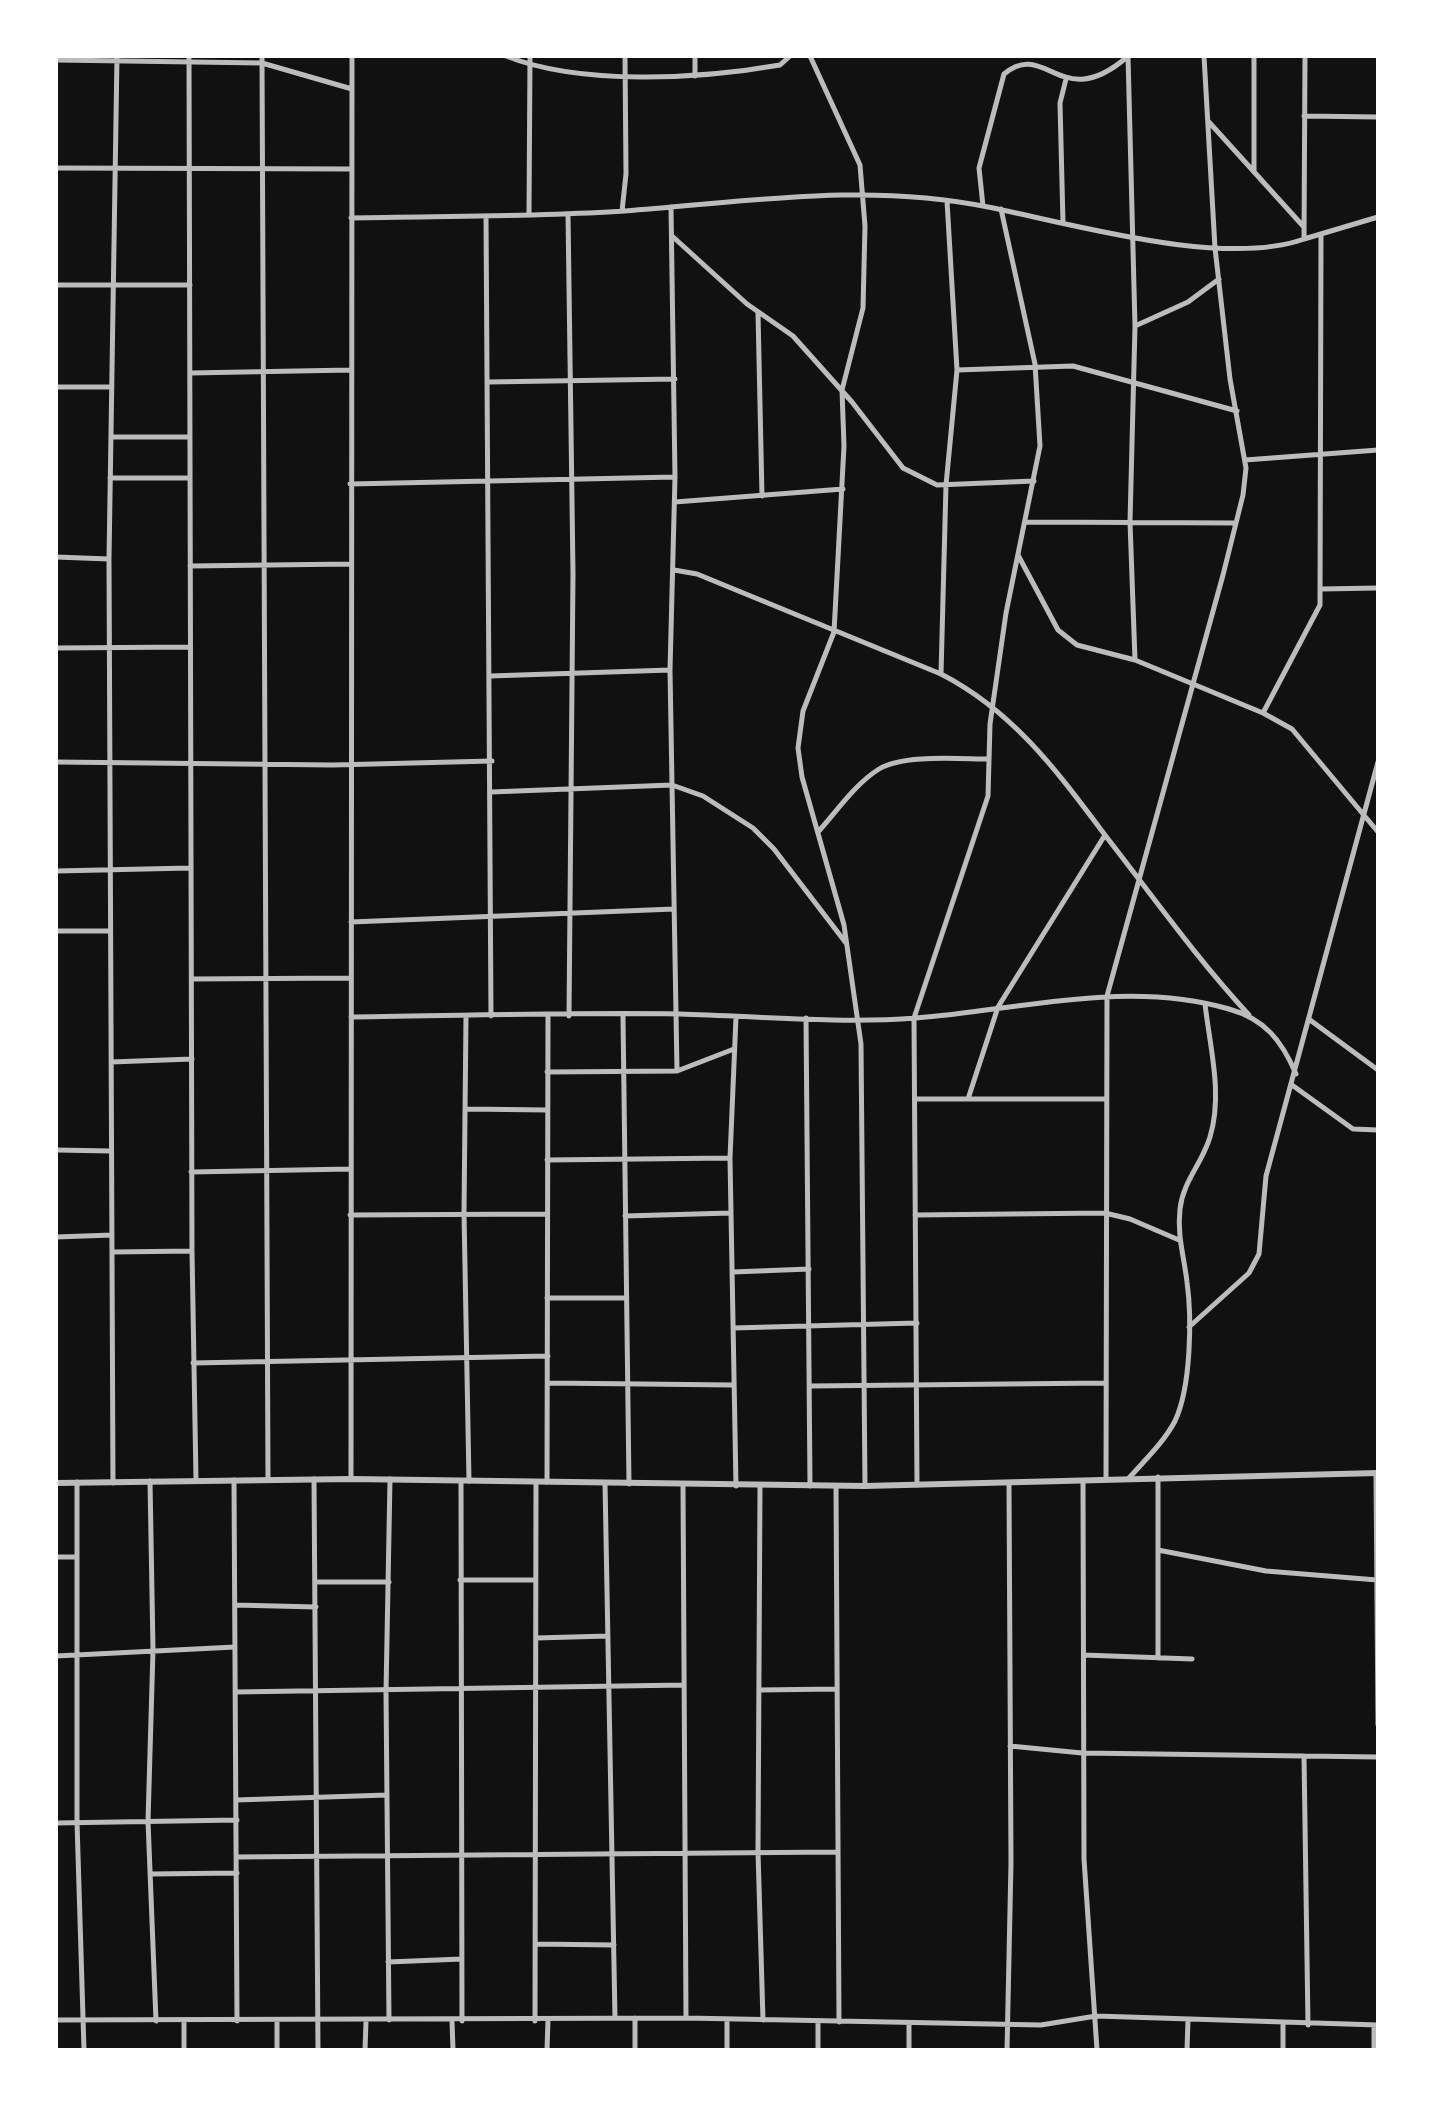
<!DOCTYPE html>
<style>
body{margin:0}
#map{position:relative;width:1434px;height:2106px;overflow:hidden;background:#111;font-family:"Open Sans",sans-serif}
canvas{display:block}
.frame{position:absolute;inset:0;border:58px solid #fff;pointer-events:none}
</style>
<div id="map">
<canvas width="1434" height="2106"></canvas>
<div class="frame"></div>
</div>
<script>
const g = document.querySelector('canvas').getContext('2d');
g.lineJoin = 'round';
function stroke(path, color, width, dash) {
  g.strokeStyle = color;
  g.lineWidth = width;
  g.lineCap = dash ? 'butt' : 'round';
  g.setLineDash(dash || []);
  g.stroke(path);
}
const minor = new Path2D(`
 M189 56 192 1251 196 1480
 M262 56 268 1479
 M506 56C581 86 700 79 780 65L790 56
 M810 56 860 165 865 226 863 308 842 390 844 446 834 632 803 711 798 748 802 777 844 925 861 1044 865 1486
 M1128 56 1135 326 1130 522 1135 660
 M56 60 262 63 352 89
 M695 76V56
 M1304 116 1378 117
 M1208 121 1303 226
 M56 168 352 169
 M1254 172V56
 M983 206 979 168 1004 74C1046 39 1061 114 1127 57
 M671 207 675 477 670 670 677 1071
 M622 211 626 174 625 56
 M529 214 530 56
 M568 214 573 573 569 1016
 M486 216 491 1016
 M351 218C442 216 534 217 625 211 746 202 867 182 988 207 1073 224 1223 268 1304 239L1305 56
 M1063 223 1060 103 1066 79
 M672 236 747 304 793 336 852 402 903 468 937 485 1034 481
 M1304 239 1378 217
 M56 285H190
 M758 313 762 496
 M1135 326 1188 302 1219 279
 M957 370 1073 366 1237 411
 M190 373 351 370
 M488 382 675 379
 M56 387H111
 M111 437H190
 M1245 460 1378 450
 M110 478H190
 M350 484 675 477
 M675 502 843 489
 M1026 522 1236 523
 M1018 555 1058 630 1077 645 1135 660 1263 713 1292 729 1378 832
 M56 557 109 559
 M190 566 350 564
 M674 570 697 574 941 674C1015 712 1059 774 1108 839 1154 898 1198 960 1249 1015
 M1321 589 1378 588
 M56 648 189 647
 M941 674 946 485 957 370 947 201
 M490 676 670 670
 M1263 713 1320 605 1321 234
 M56 762 333 765 492 761
 M491 792 672 785 703 796 753 828 774 849 846 943
 M818 832C837 811 855 784 879 769 903 754 960 759 989 759
 M56 871 190 868
 M351 922 674 909
 M56 931H110
 M192 979 351 978
 M466 1016 464 1213 469 1481
 M623 1016 629 1484
 M351 1017C460 1016 570 1012 679 1014 757 1016 838 1024 916 1018 1020 1010 1126 979 1229 1009 1265 1019 1282 1041 1296 1074
 M736 1017 730 1158 736 1486
 M806 1018 810 1486
 M1310 1020 1378 1070
 M111 1062 192 1059
 M547 1072 677 1071 734 1049
 M1292 1085 1353 1129 1378 1130
 M915 1099H1105
 M968 1099 998 1007 1105 835
 M466 1109 547 1110
 M56 1150 111 1151
 M547 1160 730 1158
 M191 1172 350 1169
 M350 1215 547 1214
 M915 1215 1105 1213 1130 1219 1179 1240
 M625 1216 731 1213
 M56 1237 112 1235
 M113 1252 192 1251
 M733 1272 809 1269
 M547 1298H626
 M1189 1327 1249 1273 1259 1254 1266 1176 1378 762
 M733 1328 917 1323
 M193 1363 548 1356
 M548 1383 733 1385
 M810 1386 1105 1383
 M1376 1473 1378 1725
 M1129 1478C1145 1460 1164 1442 1175 1421 1191 1387 1192 1318 1187 1282 1184 1256 1177 1236 1180 1209 1183 1181 1202 1164 1210 1137 1223 1094 1210 1048 1205 1004
 M314 1479 318 2050
 M351 1479 352 56
 M1106 1479 1107 996 1223 575 1243 495 1246 468 1230 379 1215 248 1204 56
 M234 1480 237 2021
 M150 1481 153 1650 148 1821 156 2021
 M461 1481 462 2021
 M1083 1481 1084 1859 1097 2050
 M77 1482V1822L84 2050
 M547 1482 548 1016
 M113 1483 109 559 117 56
 M605 1483 615 2018
 M683 1485 686 2018
 M917 1485 914 1018 988 796 990 724 1006 613 1040 446 1035 364 1001 209
 M760 1486 758 1852 763 2020
 M836 1486 839 2022
 M1158 1550 1266 1571 1377 1580
 M56 1557H76
 M460 1580H535
 M316 1582H389
 M235 1605 316 1607
 M536 1638 608 1636
 M1084 1655 1192 1659
 M56 1656 235 1647
 M1158 1658V1477
 M759 1690 837 1689
 M235 1692 684 1685
 M1010 1746 1082 1753 1378 1757
 M1304 1756 1308 2025
 M236 1800 387 1795
 M56 1823 237 1820
 M237 1857 837 1852
 M150 1874 237 1873
 M535 1944 614 1945
 M388 1962 462 1959
 M727 2019V2050
 M56 2020 686 2018 1041 2025 1096 2016 1378 2025
 M389 2020 386 1692 390 1479
 M277 2021V2050
 M452 2021 453 2050
 M535 2021 536 1482
 M818 2022V2050
 M184 2050V2020
 M365 2050 366 2021
 M547 2050 548 2020
 M635 2050V2018
 M909 2050V2023
 M1007 2050 1011 1863 1009 1484
 M1187 2050 1188 2020
 M1283 2050V2023
 M1374 2050V2025`);
const tertiary = new Path2D(`
 M56 1483 351 1479 865 1486 1378 1473`);
stroke(minor, '#bcbcbc', 5);
stroke(tertiary, '#bcbcbc', 6);
</script>
